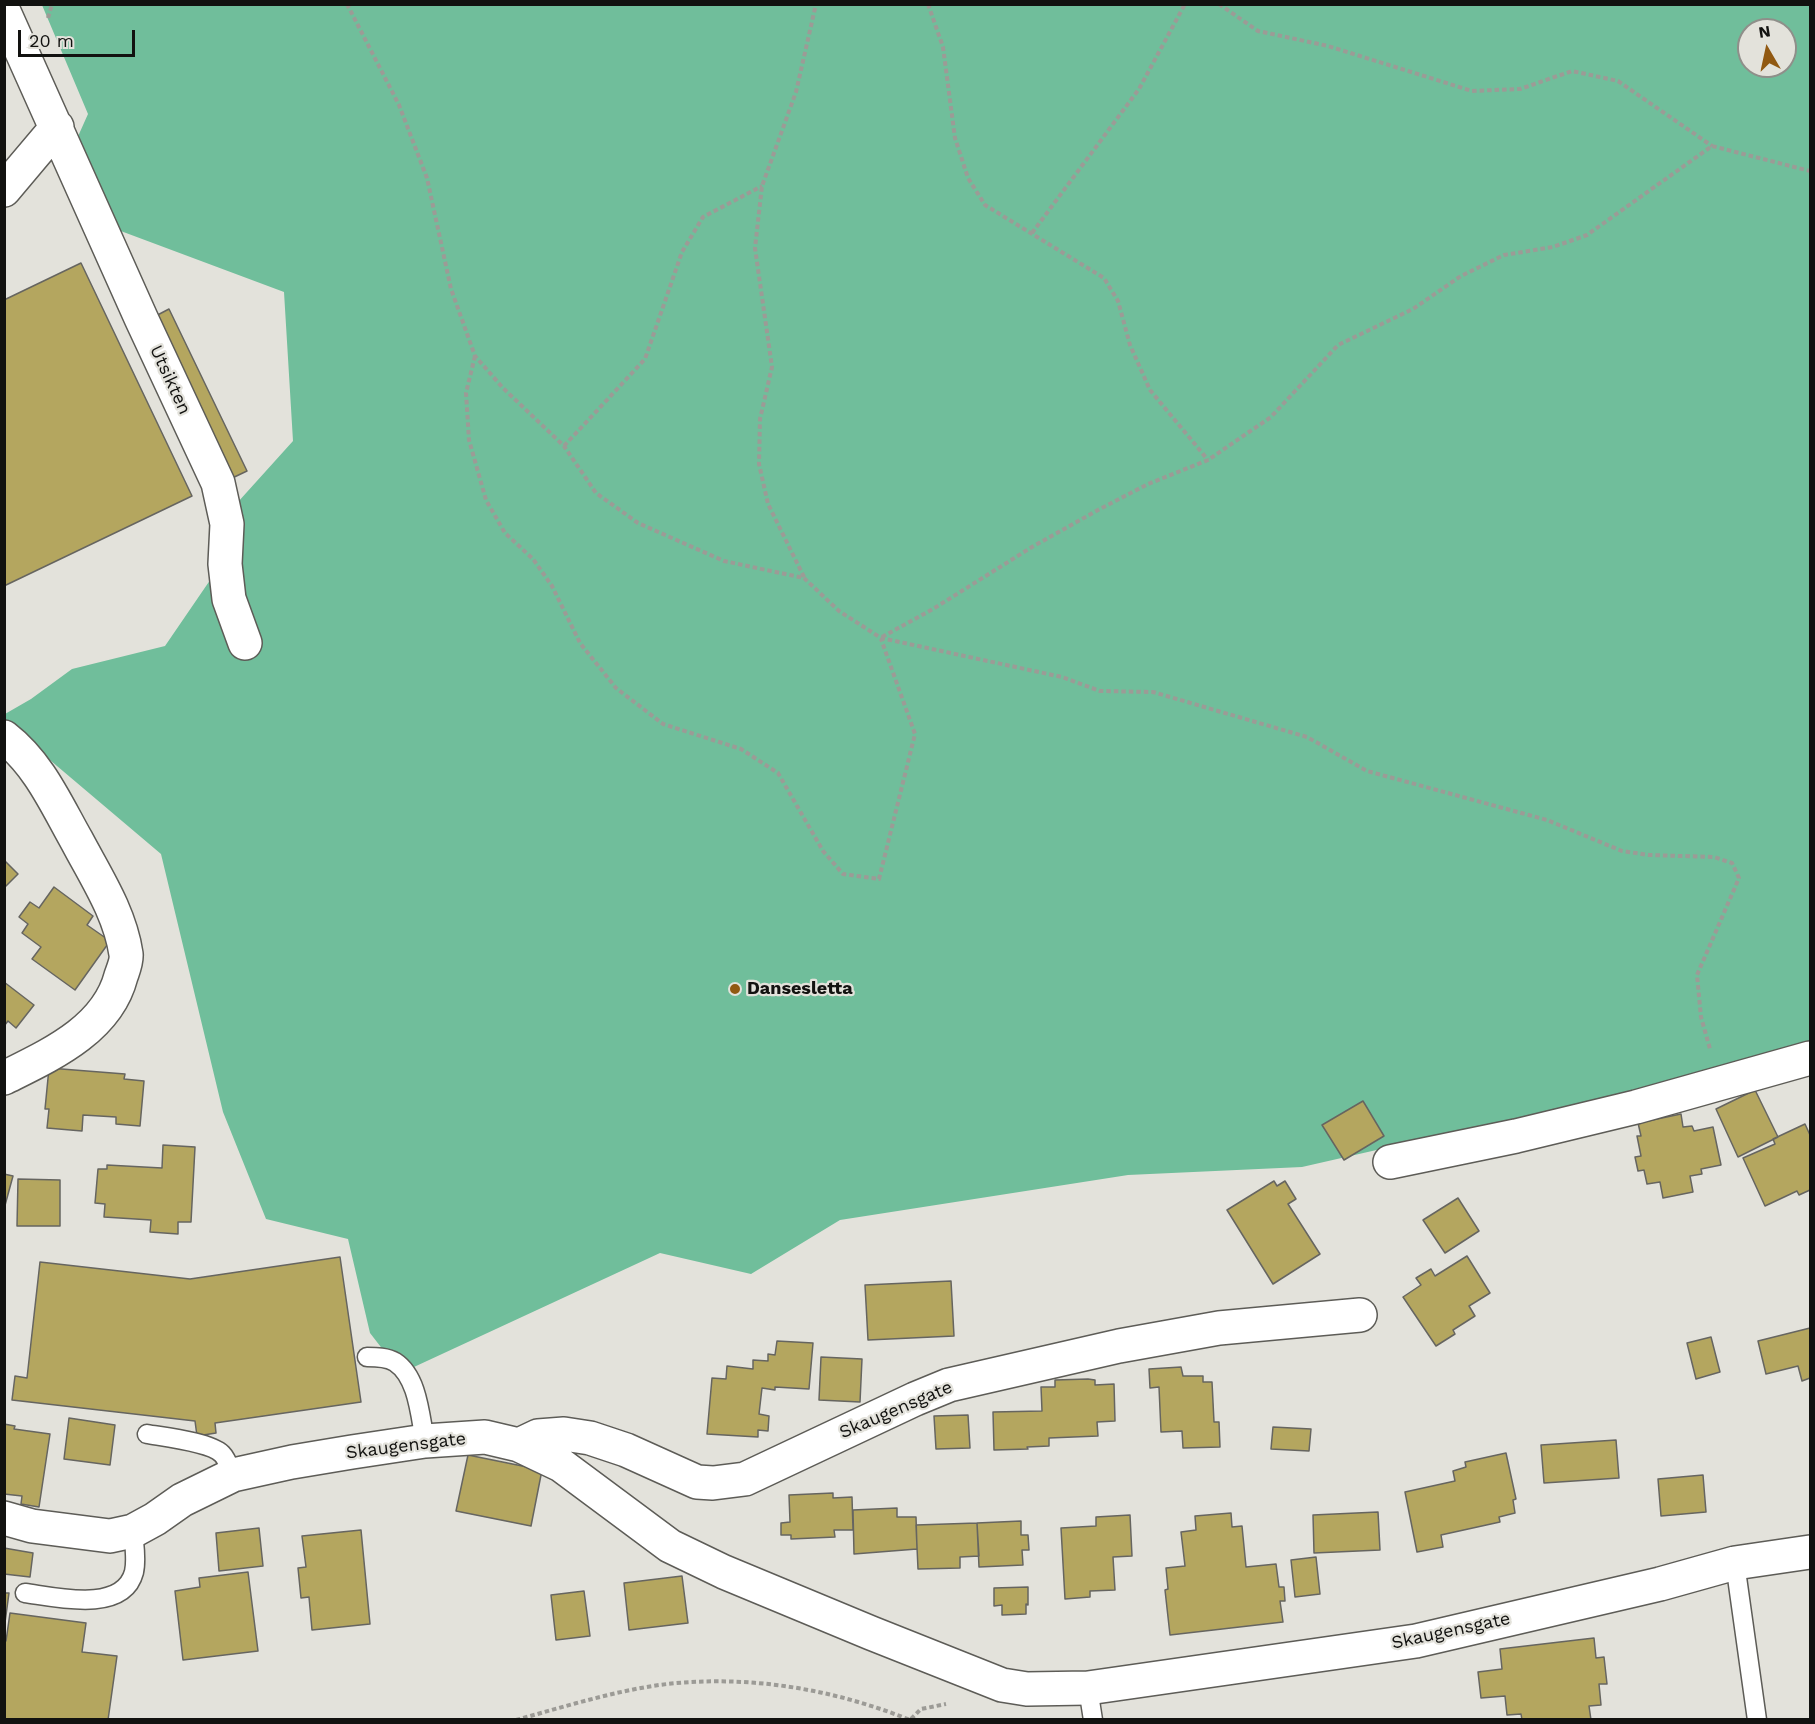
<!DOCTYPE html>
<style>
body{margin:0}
#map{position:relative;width:1815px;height:1724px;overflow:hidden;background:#e3e2db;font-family:"Work Sans",sans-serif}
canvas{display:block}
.frame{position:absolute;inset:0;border:6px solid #121210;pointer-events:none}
.north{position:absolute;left:1737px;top:18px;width:60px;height:60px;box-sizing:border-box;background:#e3e2db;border:2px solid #8f8f8a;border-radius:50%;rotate:351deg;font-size:16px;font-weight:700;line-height:24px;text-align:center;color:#121210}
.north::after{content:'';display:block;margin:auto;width:21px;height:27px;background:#915912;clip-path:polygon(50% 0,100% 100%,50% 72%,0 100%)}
.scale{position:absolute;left:18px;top:30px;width:117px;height:27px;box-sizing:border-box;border:3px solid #121210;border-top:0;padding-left:8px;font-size:18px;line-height:21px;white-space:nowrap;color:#121210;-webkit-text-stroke:4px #e3e2db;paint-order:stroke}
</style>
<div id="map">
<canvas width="1815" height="1724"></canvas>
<div class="frame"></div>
<div class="north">N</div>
<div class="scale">20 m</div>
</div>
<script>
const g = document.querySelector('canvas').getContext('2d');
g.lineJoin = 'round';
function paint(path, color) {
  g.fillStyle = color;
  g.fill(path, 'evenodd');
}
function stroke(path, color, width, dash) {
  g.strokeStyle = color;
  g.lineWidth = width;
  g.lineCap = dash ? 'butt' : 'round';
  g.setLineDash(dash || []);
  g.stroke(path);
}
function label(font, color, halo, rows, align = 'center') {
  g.font = font + ' "Work Sans",sans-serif';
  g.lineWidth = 4.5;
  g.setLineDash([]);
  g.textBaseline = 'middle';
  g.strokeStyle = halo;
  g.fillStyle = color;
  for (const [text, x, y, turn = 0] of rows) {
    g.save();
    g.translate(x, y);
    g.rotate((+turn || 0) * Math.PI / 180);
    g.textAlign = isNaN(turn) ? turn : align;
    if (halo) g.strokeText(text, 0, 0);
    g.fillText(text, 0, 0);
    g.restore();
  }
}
const forest = new Path2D(`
 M42 5H1810V1044L1714 1073 1302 1167 1128 1175 840 1220 751 1274 660 1253 401 1373 370 1333 348 1239 266 1219 223 1112 161 854 5 722V714L31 699 72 669 165 646 217 570 210 533 293 441 284 292 102 224 67 161 88 114ZM1749 30H1785V66H1749Z`);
const building = new Path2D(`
 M81 263 192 496 4 586V300Z
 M169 309 247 471 226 481 148 320Z
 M4 860 18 874 4 888Z
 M54 887 93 916 87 925 110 941 75 990 32 959 41 947 22 933 28 924 19 917 30 902 39 908Z
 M4 982 34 1005 16 1028 8 1021 4 1026Z
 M49 1068 125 1074 124 1079 144 1081 140 1126 116 1124V1117L83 1115 82 1131 47 1128 49 1109H45Z
 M1755 1090 1778 1137 1738 1157 1716 1109Z
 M1363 1101 1384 1136 1344 1160 1322 1125Z
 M1681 1114 1683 1127 1692 1126 1694 1131 1713 1127 1721 1165 1701 1169 1702 1174 1690 1176 1693 1192 1663 1198 1660 1182 1647 1184 1644 1170 1638 1171 1635 1157 1641 1156 1637 1136H1641L1638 1123Z
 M1805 1124 1810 1135V1190L1799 1195 1797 1191 1765 1206 1743 1158 1775 1144 1773 1139Z
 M163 1145 195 1147 191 1222H178V1234L150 1232 151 1220 104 1217 105 1204 95 1203 98 1169H107V1165L162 1168Z
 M4 1174 13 1176 4 1209Z
 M18 1179 60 1180V1226H17Z
 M1274 1181 1277 1186 1285 1181 1296 1199 1288 1204 1320 1254 1273 1284 1227 1210Z
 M1458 1198 1479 1231 1445 1253 1423 1220Z
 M1467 1256 1490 1293 1469 1306 1475 1316 1453 1330 1455 1334 1436 1346 1403 1297 1421 1285 1416 1278 1431 1269 1435 1276Z
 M340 1257 361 1402 215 1423 216 1433 197 1436 195 1421 12 1400 15 1376 27 1378 40 1262 190 1279Z
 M951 1281 954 1336 868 1340 865 1285Z
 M1810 1328V1378L1802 1381 1798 1366 1766 1374 1758 1341Z
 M1711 1337 1720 1372 1696 1379 1687 1343Z
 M777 1341 813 1343 809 1389 775 1387V1390L762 1388 759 1414 769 1416 768 1431 758 1430V1437L707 1434 712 1378 726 1379 727 1366 753 1369V1360L768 1361V1354L775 1355Z
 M821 1357 862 1359 860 1402 819 1400Z
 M1181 1367 1183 1376H1203V1382H1212L1214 1422H1219L1220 1447 1183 1448 1182 1431 1161 1432 1159 1387 1150 1388 1149 1369Z
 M1088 1379 1095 1380V1385L1114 1384 1115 1421 1097 1422 1098 1436 1049 1438V1446L1027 1447 1028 1449 994 1450 993 1412 1042 1411 1041 1387H1055V1380Z
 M968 1415 970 1448 936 1449 934 1416Z
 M69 1418 115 1425 110 1465 64 1459Z
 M4 1424 15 1426 14 1429 50 1434 39 1507 21 1504 22 1496 4 1494Z
 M1273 1427 1311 1429 1309 1451 1271 1449Z
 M1616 1440 1619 1478 1544 1483 1541 1445Z
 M1506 1453 1516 1499 1513 1500 1515 1513 1499 1517 1500 1522 1441 1535 1443 1547 1417 1552 1405 1492 1455 1481 1453 1471 1466 1467 1465 1462Z
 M468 1455 542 1470 531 1526 456 1511Z
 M1703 1475 1706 1512 1661 1516 1658 1479Z
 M833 1493V1498L852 1497 853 1530H834L835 1537 791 1539V1535H781V1523L790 1522 789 1495Z
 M897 1508V1517H916L917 1549 854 1554 853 1510Z
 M1378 1512 1380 1550 1314 1553 1313 1515Z
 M1231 1513 1232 1527 1242 1526 1246 1567 1276 1564 1279 1587H1284L1285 1601H1280L1283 1622 1170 1635 1165 1590 1168 1589 1166 1568 1185 1566 1181 1532 1196 1530 1195 1516Z
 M1130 1515 1132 1556 1113 1557 1115 1590 1090 1591V1597L1065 1599 1061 1528 1096 1526V1517Z
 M1021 1521V1535H1028L1029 1550H1022L1023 1565 979 1567 977 1523Z
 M977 1523 979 1556 960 1557V1568L918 1569 916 1525Z
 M259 1528 263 1566 219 1571 216 1533Z
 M361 1530 370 1624 312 1630 309 1597 301 1598 298 1568 306 1567 302 1536Z
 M4 1548 33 1553 30 1577 4 1574Z
 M1316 1557 1320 1594 1295 1597 1291 1560Z
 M248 1572 258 1651 183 1660 175 1591 200 1587 199 1578Z
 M682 1576 688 1623 629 1630 624 1583Z
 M1028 1587V1605L1026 1604V1614L1002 1615V1605L994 1606V1588Z
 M584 1591 590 1636 556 1640 551 1595Z
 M4 1593H9L4 1630Z
 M10 1613 86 1623 82 1652 117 1656 108 1720H4V1641H6Z
 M1594 1638 1596 1658 1604 1657 1607 1684H1599L1601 1705 1589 1706 1591 1720H1522L1521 1714 1507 1715 1505 1696 1481 1698 1478 1672 1502 1669 1500 1649Z`);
const path = new Path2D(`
 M347 4 399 105 427 178 451 289 475 356 503 388 564 446 596 493 638 523 724 561 804 578 839 611 881 638 1062 677 1100 691 1153 692 1307 737 1367 771 1547 820 1622 851 1649 855 1714 857 1732 863 1739 878 1697 975 1701 1017 1710 1049
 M928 4 943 47 955 138 968 178 985 205 1104 278 1118 301 1130 345 1150 390 1208 460
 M1219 4 1258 31 1328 46 1472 91 1520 89 1572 71 1618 81 1712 146
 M48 18 52 4
 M1032 233 1139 89 1185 4
 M475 356 466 393 469 440 486 500 505 533 533 559 552 586 580 643 616 688 663 724 741 749 778 773 823 851 843 874 879 879 915 734 881 639
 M564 446 645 359 682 252 703 217 762 186
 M804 577 768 504 759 464 760 419 772 367 755 248 762 186 796 92 816 4
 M882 637 933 609 1032 547 1098 510 1148 484 1208 460 1271 417 1338 345 1413 309 1461 276 1504 255 1553 247 1587 235 1712 146 1810 171
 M516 1720C563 1707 611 1692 659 1685 744 1674 831 1688 910 1720L921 1709 946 1704`);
const service = new Path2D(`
 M367 1357C376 1357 387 1357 395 1362 418 1377 420 1416 425 1441
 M147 1434C164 1437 210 1442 222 1454 227 1459 230 1469 233 1475
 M1735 1563 1757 1720
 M25 1593C55 1597 123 1614 134 1572 137 1559 134 1544 133 1531
 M1088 1688 1093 1720`);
const minor = new Path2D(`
 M4 12 141 318 218 483 227 524 225 564 229 599 245 643
 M4 190 57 127
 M4 737C39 764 56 804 77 841 96 877 120 913 126 954 127 961 123 970 121 976 107 1030 50 1055 4 1078
 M1390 1162 1516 1136 1636 1107 1810 1058
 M519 1445 538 1436 564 1434 590 1438 626 1450 697 1482 713 1483 745 1479 915 1399 949 1385 1119 1346 1219 1328 1360 1315
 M4 1518 32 1526 110 1536 133 1531 155 1519 182 1500 233 1475 292 1462 352 1452 425 1441 485 1437 519 1445 561 1465 670 1546 724 1572 871 1633 1002 1685 1027 1689 1088 1688 1416 1641 1660 1584 1735 1563 1810 1552`);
const markers = [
 [735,989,6,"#915912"]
];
const streetNames = [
 ["Utsikten",170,380,65],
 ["Skaugensgate",896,1410,-23],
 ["Skaugensgate",406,1446,-7],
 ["Skaugensgate",1451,1631,-12]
];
const poiNames = [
 ["Dansesletta",747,989]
];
paint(forest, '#70be9b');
paint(building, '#b4a65f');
stroke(building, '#666560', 1.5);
stroke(service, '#5d5c57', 21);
stroke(minor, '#5d5c57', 36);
stroke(path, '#9c9b96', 4, [4.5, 3]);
stroke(service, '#fff', 18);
stroke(minor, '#fff', 33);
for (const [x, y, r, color] of markers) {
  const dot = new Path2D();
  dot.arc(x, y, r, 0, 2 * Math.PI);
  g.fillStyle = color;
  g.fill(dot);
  stroke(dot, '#e3e2db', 2);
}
label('18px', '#121210', '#e3e2db', streetNames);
label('bold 18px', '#121210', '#e3e2db', poiNames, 'left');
</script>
